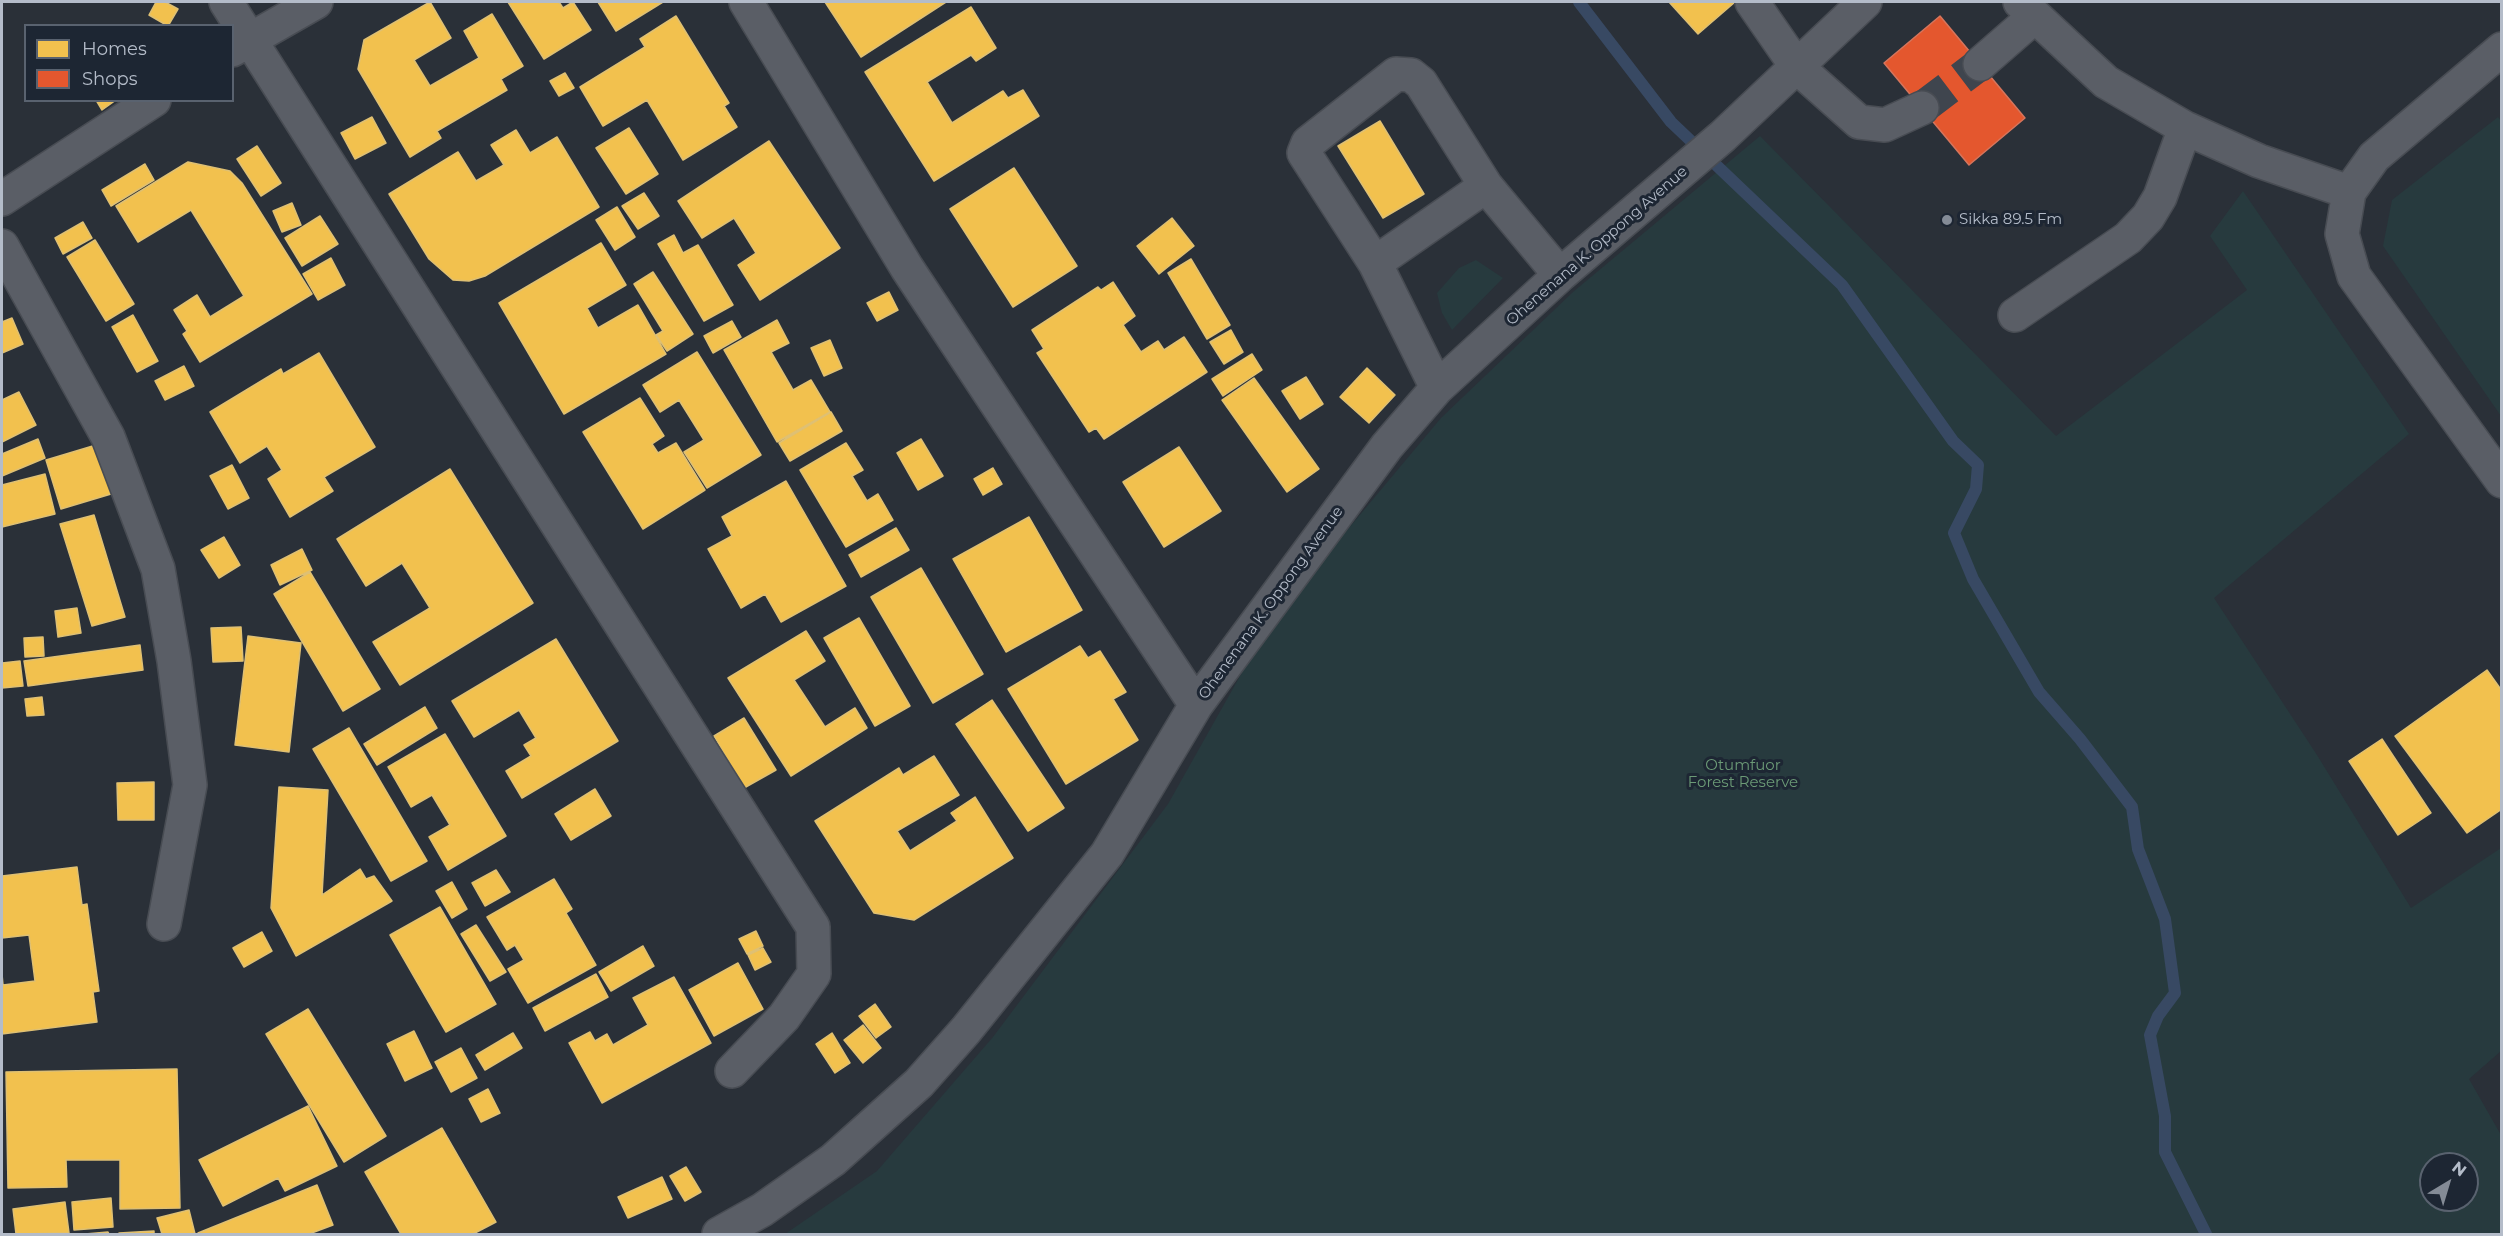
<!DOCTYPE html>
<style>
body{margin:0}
#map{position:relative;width:2503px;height:1236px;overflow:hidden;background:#2a3038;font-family:Montserrat,sans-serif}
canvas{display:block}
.frame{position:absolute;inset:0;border:3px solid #b4bcc9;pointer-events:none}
.legend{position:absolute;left:24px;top:24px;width:210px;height:78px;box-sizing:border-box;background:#1d2633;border:2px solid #59626f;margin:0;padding:8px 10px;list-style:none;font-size:18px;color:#b4bcc9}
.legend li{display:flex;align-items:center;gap:12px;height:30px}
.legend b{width:30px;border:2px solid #59626f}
.north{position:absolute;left:2419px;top:1152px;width:60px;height:60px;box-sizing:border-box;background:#1d2633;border:2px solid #59626f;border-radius:50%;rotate:38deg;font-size:16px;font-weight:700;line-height:24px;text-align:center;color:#b4bcc9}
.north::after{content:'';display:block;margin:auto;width:21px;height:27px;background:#848b96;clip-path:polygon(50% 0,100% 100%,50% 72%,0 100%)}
</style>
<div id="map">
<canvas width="2503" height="1236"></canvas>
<div class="frame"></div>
<ul class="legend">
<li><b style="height:16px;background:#f2c14e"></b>Homes</li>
<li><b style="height:16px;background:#e4572e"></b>Shops</li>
</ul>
<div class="north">N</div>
</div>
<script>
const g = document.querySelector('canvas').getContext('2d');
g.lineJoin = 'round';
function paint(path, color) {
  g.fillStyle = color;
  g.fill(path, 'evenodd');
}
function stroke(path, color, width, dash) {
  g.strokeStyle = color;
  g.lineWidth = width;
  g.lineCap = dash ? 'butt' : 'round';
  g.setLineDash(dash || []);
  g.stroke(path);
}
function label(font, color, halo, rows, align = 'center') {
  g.font = font + ' Montserrat,sans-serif';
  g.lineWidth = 6;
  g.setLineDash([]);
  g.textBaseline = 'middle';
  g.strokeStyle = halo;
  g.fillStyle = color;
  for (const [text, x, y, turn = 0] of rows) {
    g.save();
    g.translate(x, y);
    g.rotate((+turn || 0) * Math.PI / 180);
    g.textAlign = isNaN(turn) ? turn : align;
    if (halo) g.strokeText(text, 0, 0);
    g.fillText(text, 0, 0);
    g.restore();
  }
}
const green = new Path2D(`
 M2498 117 2502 122 2501 416 2383 246 2392 200Z
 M1760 136 2056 436 2247 290 2210 236 2243 191 2409 434 2214 598 2317 755 2411 908 2501 848V1051L2469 1079 2501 1135V1234H785L877 1171 993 1037 1168 804 1271 621 1441 418 1573 292ZM2431 1164H2467V1200H2431Z
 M1476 260 1503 278 1452 330 1442 313 1437 293 1459 268Z`);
const homes = new Path2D(`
 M156 2H165L178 9 168 26 149 15Z
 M430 2 451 38 414 60 430 86 479 58 464 31 492 14 523 66 501 79 507 90 437 131 441 138 410 157 358 69 364 40Z
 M508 2H559L563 8 573 2 591 30 544 59Z
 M598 2H663L616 31Z
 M825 2H946L861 57Z
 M1669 2H1735L1698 34Z
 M971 7 996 48 976 61 971 55 927 82 952 123 1003 91 1008 98 1023 90 1039 116 934 181 865 72Z
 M676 16 729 103 724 106 737 127 683 160 647 100 603 126 580 87 645 47 640 39Z
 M565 73 574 88 559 96 550 81Z
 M96 100H116L102 110Z
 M372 117 386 143 355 159 341 133Z
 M1380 121 1424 194 1383 218 1338 146Z
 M629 128 658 174 626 194 596 148Z
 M516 130 530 153 557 137 599 207 485 276 469 281 453 280 429 259 389 194 458 152 476 181 504 165 491 145Z
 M769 141 840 248 760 300 738 265 756 253 734 218 702 238 678 201Z
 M257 146 281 183 261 196 237 159Z
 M188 162 230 171 242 183 312 294 200 362 183 334 187 331 174 310 197 295 210 317 244 296 191 210 138 242 116 206Z
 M145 164 154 180 111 206 102 190Z
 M1014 168 1077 266 1013 307 950 209Z
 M644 193 659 216 638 229 622 206Z
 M292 203 301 225 282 232 273 211Z
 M617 207 635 237 615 250 596 220Z
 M320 216 338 244 302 266 285 238Z
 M1172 218 1194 246 1159 274 1137 246Z
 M83 222 92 238 63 254 55 238Z
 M674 235 683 253 698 245 733 305 704 321 658 244Z
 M95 240 134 304 106 321 67 257Z
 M601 243 626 285 587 308 598 328 638 305 666 354 564 414 499 303Z
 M331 258 345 285 318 300 303 274Z
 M1191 259 1230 325 1207 339 1168 273Z
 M653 272 693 334 667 351 656 335 663 331 634 284Z
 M1113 282 1135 316 1123 325 1141 352 1158 341 1164 350 1184 337 1207 372 1104 439 1096 428 1089 432 1037 353 1044 349 1032 330 1098 287 1101 290Z
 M889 292 898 310 877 321 867 303Z
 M133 315 158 361 137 372 112 327Z
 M12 318 23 344 2 353V322Z
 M777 320 789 343 771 352 793 390 811 380 830 412 777 442 724 350Z
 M732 321 741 337 713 353 704 336Z
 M1231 330 1243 352 1224 364 1210 342Z
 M830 340 842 368 824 376 811 348Z
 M697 352 761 455 707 488 684 452 704 440 679 400 660 412 643 385Z
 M319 353 375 447 324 477 333 491 290 517 268 479 282 470 267 446 240 463 210 412 281 369 283 374Z
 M1252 354 1262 370 1223 396 1212 379Z
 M184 366 194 386 165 400 155 381Z
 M1367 368 1395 395 1369 423 1340 397Z
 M1306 377 1323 404 1300 419 1282 391Z
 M1254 378 1319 469 1287 492 1222 400Z
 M19 392 36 425 2 442V400Z
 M640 398 664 436 652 444 658 453 676 443 705 490 643 529 583 432Z
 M831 412 842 431 790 461 779 443Z
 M38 439 45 458 2 476V454Z
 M921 439 943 476 918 490 897 453Z
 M846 443 863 470 852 476 867 501 878 494 893 520 846 547 800 470Z
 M96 445 111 494 61 509 46 460Z
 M1179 447 1221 511 1164 547 1123 482Z
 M232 465 249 498 228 509 210 476Z
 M993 468 1002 484 983 495 974 479Z
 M450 469 533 603 400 685 373 642 430 608 402 563 366 586 337 539Z
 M45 474 55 514 2 527V485Z
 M786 481 846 586 781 622 765 594 741 608 708 549 732 536 722 517Z
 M94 515 125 617 92 626 60 524Z
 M1029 517 1082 610 1006 652 953 559Z
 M896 528 909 550 861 577 849 555Z
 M224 537 240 565 219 578 201 550Z
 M302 549 312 570 280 585 271 565Z
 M921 568 983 674 933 703 871 597Z
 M310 572 380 689 343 711 274 594Z
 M77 608 81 633 58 637 55 611Z
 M859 618 910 706 875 726 824 638Z
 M241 627 243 661 213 662 211 628Z
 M806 631 825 661 794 680 825 727 855 708 867 728 791 776 728 678Z
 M248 636 301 643 289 752 235 745Z
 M43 637 44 656 25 657 24 638Z
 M556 639 618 741 522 798 506 771 531 756 524 745 536 738 519 710 474 737 452 701Z
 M140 645 143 670 28 686 24 661Z
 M1080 646 1088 658 1100 651 1126 692 1113 699 1138 740 1066 784 1008 689Z
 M20 661 23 686 2 688V663Z
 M2487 670 2502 691V809L2467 833 2395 736Z
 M42 697 44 715 27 716 25 699Z
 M992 700 1064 808 1028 831 956 724Z
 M425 707 437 728 377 765 364 744Z
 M744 718 776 770 744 788 714 736Z
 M349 728 427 861 391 881 313 749Z
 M445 734 506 836 448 870 429 837 450 825 432 795 411 807 388 767Z
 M2382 739 2431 813 2398 835 2349 761Z
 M934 756 959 795 897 831 910 851 957 821 951 813 975 797 1013 858 914 920 874 913 815 821 899 768 903 775Z
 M154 782V820H118L117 783Z
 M279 787 328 790 322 895 360 869 366 879 374 876 392 901 296 956 271 908Z
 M595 789 611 816 571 840 555 814Z
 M77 867 82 905 87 904 99 991 93 992 97 1022 2 1034V974L3 985 35 981 29 935 2 938V876Z
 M496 870 510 892 485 906 472 883Z
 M554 879 572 909 566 913 596 965 528 1003 508 969 524 960 515 945 507 950 487 917Z
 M452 882 467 909 452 918 436 891Z
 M440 907 496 1004 446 1032 390 935Z
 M476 925 506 972 490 981 461 934Z
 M756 931 763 946 747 954 739 939Z
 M262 932 272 951 244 967 233 948Z
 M643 946 654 966 611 991 599 972Z
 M763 948 771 962 755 970 748 955Z
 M738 963 763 1009 714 1036 689 990Z
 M596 974 608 997 545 1031 533 1008Z
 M674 977 711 1043 602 1103 569 1043 590 1032 595 1041 607 1034 613 1045 648 1025 633 998Z
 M875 1004 891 1027 876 1038 859 1016Z
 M308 1009 386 1136 344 1162 266 1034Z
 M863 1025 881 1048 863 1063 844 1040Z
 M414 1031 432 1068 405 1081 387 1044Z
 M513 1033 522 1048 485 1070 476 1055Z
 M832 1033 850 1063 835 1073 816 1044Z
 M461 1048 477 1078 451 1092 435 1062Z
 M177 1069 180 1208 120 1209V1160H66L67 1187 8 1188 6 1072Z
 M488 1089 500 1113 481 1122 469 1099Z
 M308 1106 337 1166 285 1191 278 1178 223 1206 199 1160Z
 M442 1128 496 1222 473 1234H401L365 1172Z
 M686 1167 701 1192 685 1201 670 1176Z
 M662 1177 672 1199 628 1218 618 1197Z
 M317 1185 333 1225 309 1234H199L198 1233Z
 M111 1198 113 1227 74 1230 72 1202Z
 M65 1202 69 1233 16 1234 13 1209Z
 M189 1210 195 1234H162L157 1218Z
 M154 1231V1234H119V1233Z
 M108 1232 109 1234H85Z`);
const shops = new Path2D(`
 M1940 16 2025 118 1969 165 1884 63Z`);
const stream = new Path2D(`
 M1579 2 1671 122 1842 285 1953 441 1978 465 1976 489 1954 533 1973 579 2039 692 2080 739 2132 807 2138 849 2165 919 2175 993 2158 1016 2150 1035 2165 1116V1152L2206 1234`);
const minorTunnel = new Path2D(`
 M1922 108 1980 64`);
const minor = new Path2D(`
 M226 2 813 927 814 974 784 1017 732 1071
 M746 2 907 268 1196 705
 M1752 2 1797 67 1859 122 1885 125 1922 108
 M2020 2 2106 82 2185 128 2259 161 2349 192
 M2502 49 2374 157 2349 192 2342 234 2354 276 2502 481
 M232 50 316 2
 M1980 64 2034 17
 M2 199 154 100
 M2 246 108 437 158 569 174 661 190 785 164 924
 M1375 263 1304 153 1308 143 1396 74 1411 75 1421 83 1486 186
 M2015 315 2128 238 2148 217 2160 197 2185 128
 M1437 388 1375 263 1486 186 1560 275
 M719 1234 762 1210 833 1160 919 1083 966 1030 1107 854 1196 705 1387 446 1437 388 1560 275 1723 136 1865 2`);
const markers = [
 [1947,220,6,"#848b96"]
];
const poiNames = [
 ["Sikka 89.5 Fm",1959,220]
];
const streetNames = [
 ["Ohenenana K. Oppong Avenue",1597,246,-41],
 ["Ohenenana K. Oppong Avenue",1271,603,-54]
];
const parkNames = [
 ["Otumfuor",1743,766],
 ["Forest Reserve",1743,783]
];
paint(green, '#273a3e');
paint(homes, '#f2c14e');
stroke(homes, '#dfc073', 1.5);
paint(shops, '#e4572e');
stroke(shops, '#d6755c', 1.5);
stroke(stream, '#384963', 12);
stroke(minorTunnel, '#3f454e', 33, [33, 16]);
stroke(minor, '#484c53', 36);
stroke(minor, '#5a5e66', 33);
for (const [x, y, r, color] of markers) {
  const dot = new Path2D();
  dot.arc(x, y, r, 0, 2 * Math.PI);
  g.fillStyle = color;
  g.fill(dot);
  stroke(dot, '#1d2633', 2);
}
label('15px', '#b4bcc9', '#1d2633', poiNames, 'left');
label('15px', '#b4bcc9', '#1d2633', streetNames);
label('15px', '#6b9a76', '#1d2633', parkNames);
</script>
